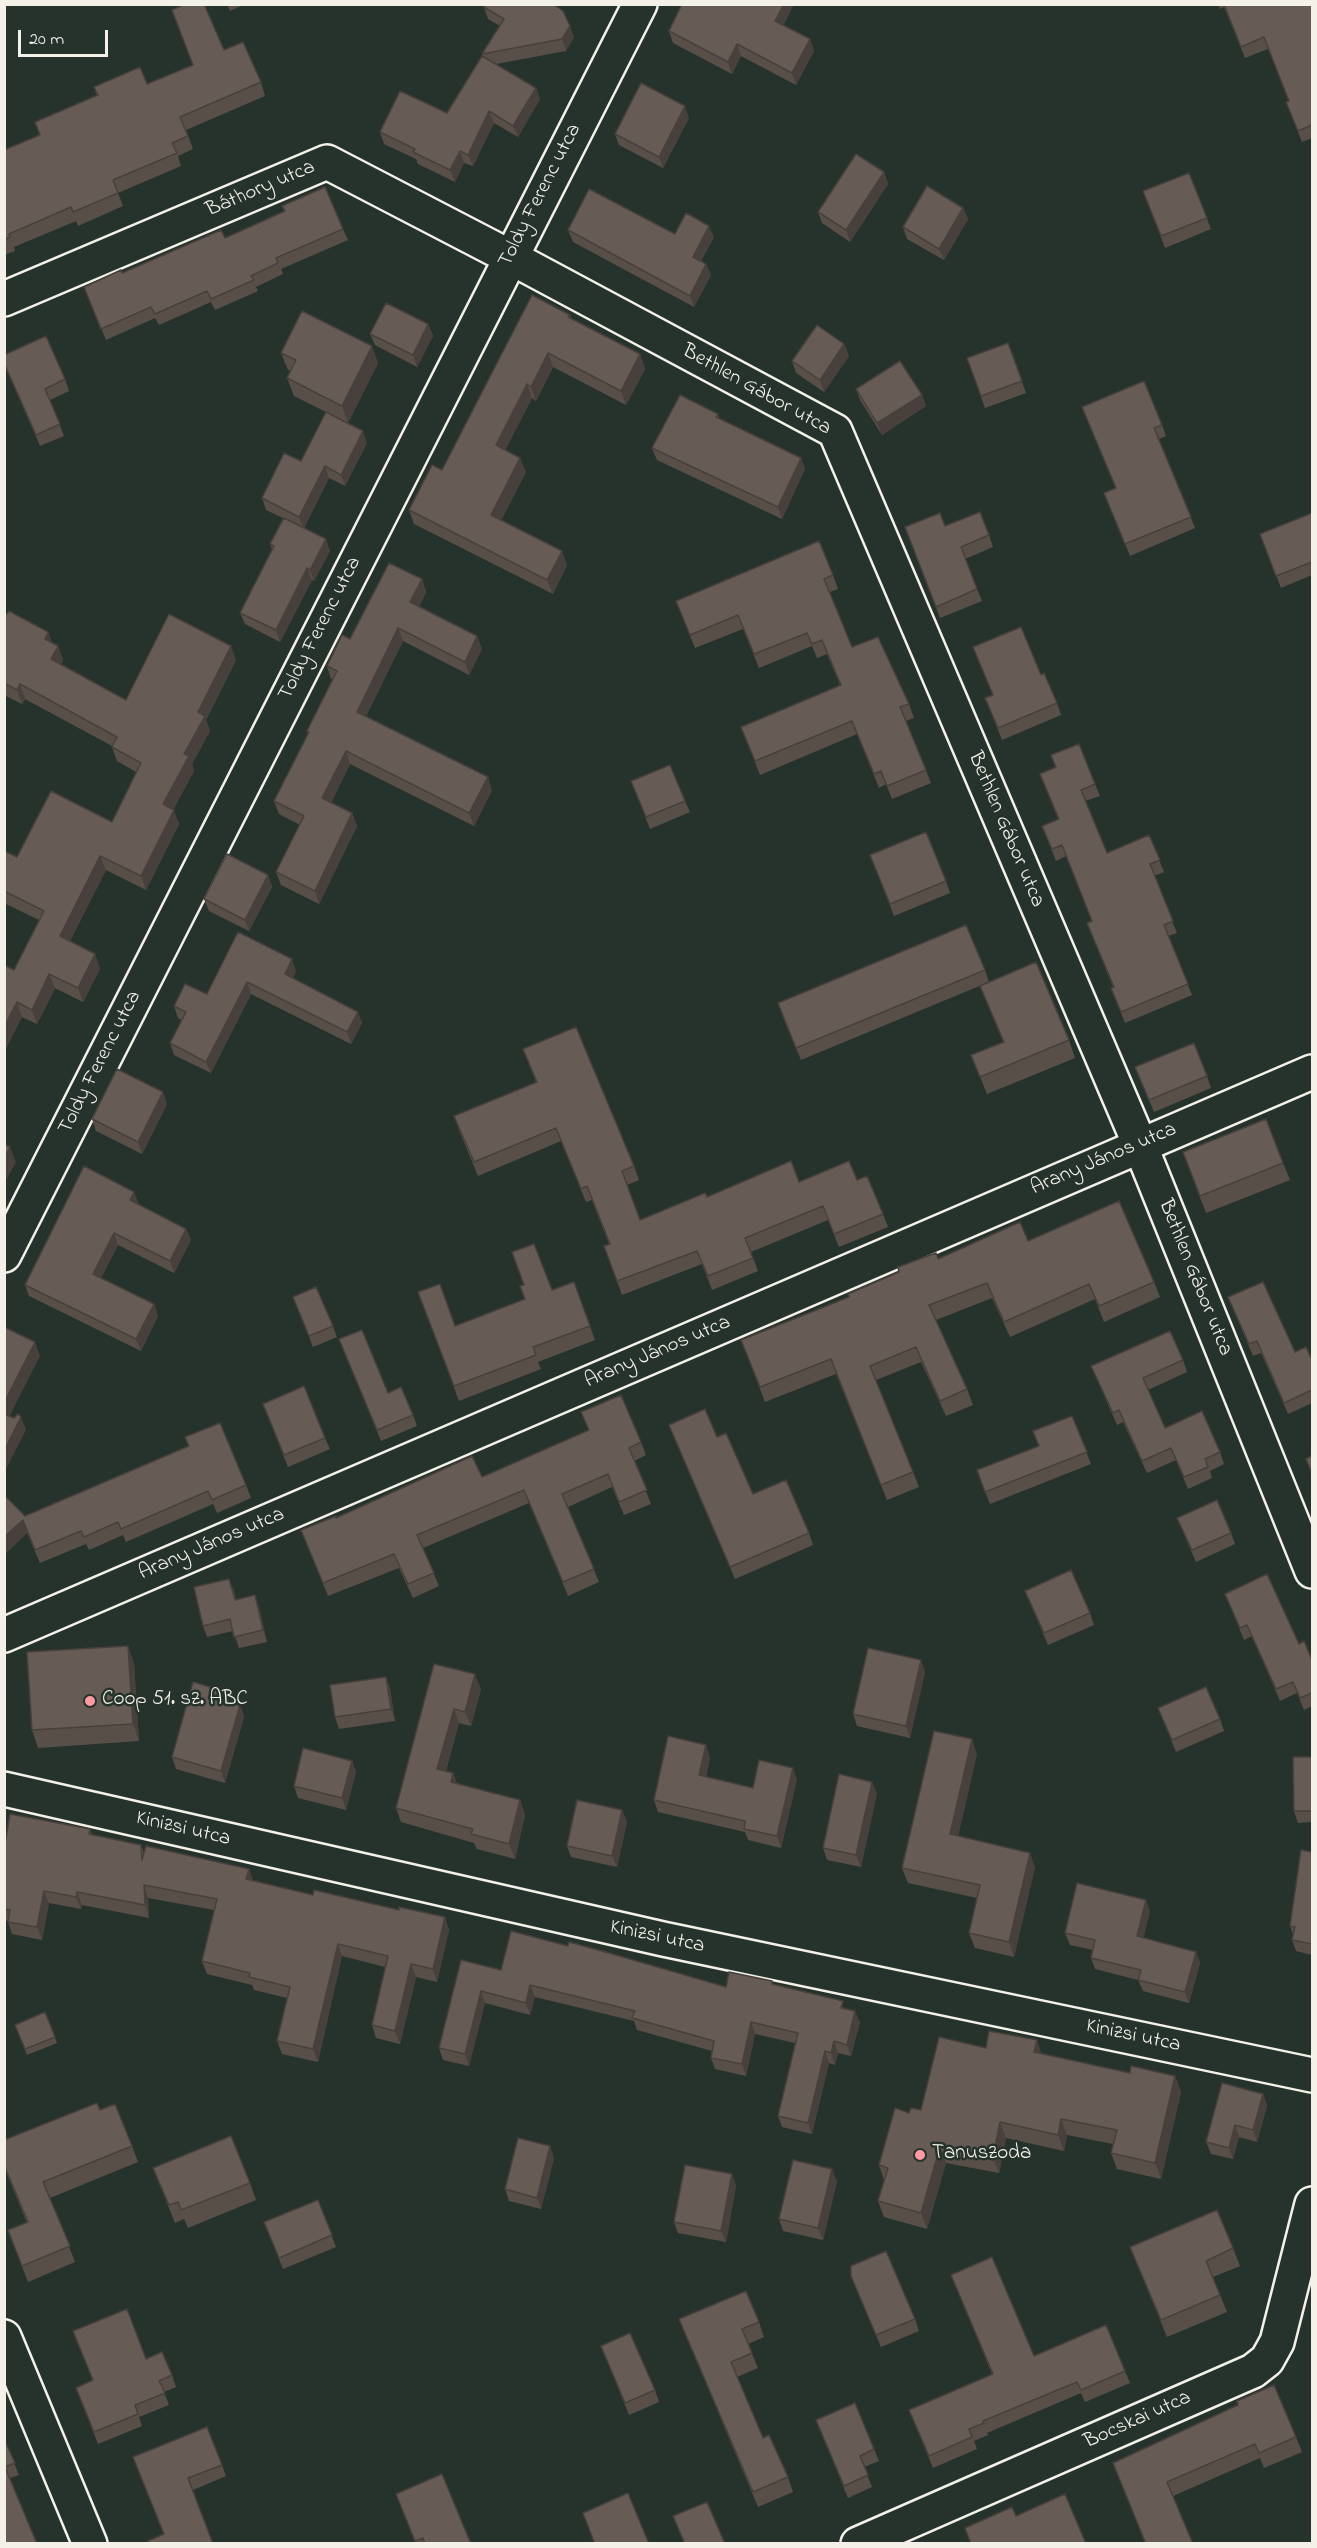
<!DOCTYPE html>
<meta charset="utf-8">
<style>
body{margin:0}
#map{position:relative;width:1317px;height:2548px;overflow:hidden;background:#26332d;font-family:"Indie Flower",sans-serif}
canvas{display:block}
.frame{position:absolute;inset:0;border:6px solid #f4f1e8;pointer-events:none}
.scale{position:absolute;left:18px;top:30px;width:90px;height:27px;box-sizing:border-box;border:3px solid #f4f1e8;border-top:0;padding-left:8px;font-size:18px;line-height:21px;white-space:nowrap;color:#f4f1e8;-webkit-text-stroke:4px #26332d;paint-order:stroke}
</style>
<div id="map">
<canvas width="1317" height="2548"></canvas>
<div class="frame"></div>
<div class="scale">20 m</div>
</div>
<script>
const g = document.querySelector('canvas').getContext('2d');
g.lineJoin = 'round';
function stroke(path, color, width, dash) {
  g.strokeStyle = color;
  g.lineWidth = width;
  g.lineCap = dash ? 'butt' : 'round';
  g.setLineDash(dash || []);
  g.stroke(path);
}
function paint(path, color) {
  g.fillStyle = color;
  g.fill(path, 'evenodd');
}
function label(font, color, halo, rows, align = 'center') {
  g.font = font + ' "Indie Flower",sans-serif';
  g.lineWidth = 5;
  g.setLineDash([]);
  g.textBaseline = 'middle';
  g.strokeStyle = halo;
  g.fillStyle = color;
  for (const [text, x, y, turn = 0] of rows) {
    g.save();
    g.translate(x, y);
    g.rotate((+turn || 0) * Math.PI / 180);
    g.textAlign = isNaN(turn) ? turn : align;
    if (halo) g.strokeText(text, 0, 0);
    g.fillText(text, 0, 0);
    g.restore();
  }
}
const minor = new Path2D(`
 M4 299 327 162 510 257 835 431 1140 1145 1312 1571
 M4 1255 640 4
 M4 1635 1312 1072
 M4 1789 663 1939 1312 2075
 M4 2337 90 2544
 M858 2544 1253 2371 1267 2360 1277 2342 1312 2204`);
const wall = new Path2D(`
 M227 4H245L230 11Z
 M1218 4H1312V138L1302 142 1286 102 1289 101 1268 49 1245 58 1224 7 1220 9Z
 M484 7 574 37 566 51 496 64 536 88 540 99 518 137 494 123 473 166 464 163 455 182 418 164 416 159 384 144 380 132 447 113 483 57 482 54 500 26 488 19Z
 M784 25 810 39 814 51 796 85 741 56 732 74 673 43 669 31Z
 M224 50 261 82 265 96 186 130 193 149 178 156 181 166 118 193 123 206 78 226 76 221 14 247 15 251 4 255V150L40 136 35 122 97 96 94 87 147 84 193 65Z
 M689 118 663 168 619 145 615 134Z
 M884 172 888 184 850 242 822 223 818 212Z
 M1189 173 1211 229 1165 248 1143 191Z
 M963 208 968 219 944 260 907 239 903 227Z
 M343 229 348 240 281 269 283 274 256 287 258 291 215 310 211 302 159 325 155 318 106 340 84 287 225 238Z
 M568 230 675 234 714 237 701 261 706 264 711 275 694 307 573 242Z
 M570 315 571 319 640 354 645 369 626 405 553 367 536 401 532 398 505 450 526 472 501 520 567 565 553 594 414 524 409 510Z
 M428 324 433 336 417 367 375 345 370 334Z
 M1008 343 1026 393 985 408 967 358Z
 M844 344 849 356 824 392 796 373 792 361Z
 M281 353 378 363 348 423 294 396 287 378 291 371 288 370Z
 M4 355 65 379 69 391 50 400 64 436 40 446 6 368 4 364Z
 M856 389 922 395 926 406 882 435 860 400Z
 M1082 407 1162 425 1166 436 1159 439 1195 528 1130 556 1104 493 1116 489Z
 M718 414 719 418 801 458 805 469 782 519 657 460 652 448Z
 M367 443 345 486 329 478 304 528 330 551 314 581 312 580 280 642 245 624 240 613 272 549 270 544 283 518 266 510 262 498 301 461Z
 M1312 513V575L1281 588 1260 534Z
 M945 526 989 535 993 547 965 559 982 601 940 618 905 527Z
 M833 575 838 589 830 592 852 647 909 704 914 718 906 721 931 783 892 799 886 784 879 788 857 734 760 775 741 727 840 685 827 654 817 658 812 646 759 668 743 629 695 648 676 601Z
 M422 579 426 592 419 607 477 636 482 649 469 675 403 641 366 716 492 790 474 826 350 764 331 803 352 813 357 826 319 904 281 885 276 872 300 825 279 814 274 801 308 735 307 731 333 679H331L327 666 350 639Z
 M4 613 48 632 52 643 58 646 63 660 61 664 126 700 236 660 206 720 210 731 192 764 194 771 173 810 179 824 146 890 106 870 70 941 95 954 100 969 83 1002 55 988 37 1024 22 1017 4 1052V965L14 970 39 920 4 903V851L17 857 112 822 136 772 117 761 112 747V746L25 699 22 704 4 695Z
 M985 698 1057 703 1061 715 1002 740Z
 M1051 755 1095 784 1100 796 1085 801 1107 853 1149 835 1164 872 1154 876 1177 933 1168 936 1192 995 1125 1023 1111 988 1113 987 1087 923 1092 921 1066 856 1056 861 1042 826 1058 819 1040 774 1055 767Z
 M631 781 685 801 690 812 650 829Z
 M870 855 946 881 950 893 894 916Z
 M268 875 272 887 249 931 209 911 204 899Z
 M238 932 296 971 293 978 358 1012 362 1023 351 1044 251 994 211 1073 174 1055 170 1043 182 1020 178 1018 174 1006 207 994Z
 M985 970 989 982 801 1060 782 1015Z
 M980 986 1069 1040 1075 1058 987 1094 971 1055 1003 1042Z
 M523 1049 634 1166 639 1180 627 1185 640 1220 707 1197 799 1182 857 1180 883 1214 888 1227 839 1247 828 1220 751 1252 758 1271 712 1290 702 1264 622 1295 604 1246 609 1244 592 1200 586 1202 561 1141 478 1176 459 1130 454 1116 536 1082Z
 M1135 1067 1207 1076 1211 1088 1154 1112Z
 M167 1104 142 1154 96 1131 92 1119Z
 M1283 1163 1290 1180 1206 1213 1189 1169Z
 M138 1204 186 1229 191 1240 174 1273 118 1245 101 1278 154 1304 158 1316 141 1351 29 1296 25 1285Z
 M1028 1241 1154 1282 1160 1297 1104 1322 1095 1299 1010 1337 992 1298 936 1320 967 1389 973 1405 946 1416 921 1362 876 1380 919 1487 887 1500 836 1374 765 1402 747 1355 849 1297 938 1259Z
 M574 1282 595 1340 538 1362 541 1369 459 1401 418 1292 455 1326Z
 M293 1297 333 1326 337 1337 313 1347Z
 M1228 1297 1295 1352 1312 1358V1403L1288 1414 1261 1353 1253 1356Z
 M339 1339 388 1393 413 1415 417 1426 381 1441Z
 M1183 1360 1187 1372 1148 1390 1165 1428 1220 1452 1224 1464 1210 1471 1212 1478 1188 1489 1176 1460 1147 1473 1123 1422 1117 1425 1091 1366Z
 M263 1404 325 1438 330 1449 288 1467Z
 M581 1412 641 1442 646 1455 634 1461 651 1504 624 1515 612 1487 568 1507 599 1582 568 1596 529 1503 423 1548 439 1586 413 1598 399 1568 328 1596 301 1530 336 1518 482 1477 589 1431Z
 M1072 1416 1091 1464 990 1504 977 1470 1039 1446Z
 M669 1425 717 1437 753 1494 809 1533 813 1545 735 1579Z
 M185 1437 246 1485 251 1498 217 1513 213 1504 126 1542 123 1535 89 1550 86 1544 40 1563 27 1533 4 1555V1495L25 1516 188 1446Z
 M1177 1518 1231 1533 1235 1544 1196 1562Z
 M229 1579 236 1600 259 1607 267 1642 239 1648 233 1631 207 1637 203 1626Z
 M1025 1591 1090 1613 1094 1625 1048 1645Z
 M1225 1594 1299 1644 1312 1660V1706L1304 1710 1297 1693 1280 1701 1252 1636 1244 1640Z
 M134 1663 139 1741 38 1748 32 1730Z
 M434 1664 481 1689 471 1726 459 1723 446 1771 453 1773 457 1784 520 1800 525 1815 515 1859 477 1849 474 1843 401 1822 396 1808Z
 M925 1672 910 1738 857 1726 853 1714Z
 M386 1677 390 1689 395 1721 339 1729 335 1717Z
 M223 1700 240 1705 244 1717 225 1783 176 1769 172 1757Z
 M1158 1708 1220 1719 1224 1731 1176 1752Z
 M977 1754 958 1836 1035 1867 1014 1957 975 1948 969 1933 977 1898 908 1883 902 1868Z
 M710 1757 706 1777 753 1788 797 1779 781 1848 748 1840 745 1832 658 1812 654 1800Z
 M1312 1757V1822L1298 1823 1294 1811Z
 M352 1761 356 1772 346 1810 298 1798 294 1786Z
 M877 1793 861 1867 827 1860 823 1848Z
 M622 1810 627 1822 617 1867 571 1857 567 1846Z
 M90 1829 92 1835 141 1845 144 1853 249 1869 253 1881 313 1895 445 1917 449 1930 437 1982 416 1977 400 2044 376 2038 372 2025 385 1967 342 1956 318 2062 282 2054 277 2041 287 1998 254 1990 252 1985 207 1974 202 1961 214 1910 148 1898 149 1918 82 1905 81 1909 49 1903 42 1940 12 1934 8 1921 4 1920V1839Z
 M1312 1852V1955L1296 1951 1292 1940 1293 1934 1290 1926Z
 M1150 1911 1143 1938 1196 1952 1200 1963 1189 2003 1143 1991 1138 1980 1095 1969 1091 1958 1093 1950 1070 1945 1065 1933Z
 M461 1960 501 1970 726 1987 773 1985 845 2008 860 2022 851 2056 838 2053 835 2065 829 2063 812 2134 782 2127 778 2116 795 2043 755 2034 746 2076 715 2069 711 2058 712 2051 637 2030 634 2021 535 1997 530 2015 485 2003 469 2066 443 2060 439 2048Z
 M45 2012 57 2043 27 2055 15 2025Z
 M1037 2040 1041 2054 1130 2073 1175 2076 1181 2092 1161 2179 1117 2169 1111 2153 1113 2144 1067 2135 1064 2151 1006 2138 999 2173 946 2163 927 2229 884 2217 878 2201 884 2180 879 2165 909 2113 921 2110 986 2048Z
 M1263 2094 1267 2106 1257 2142 1239 2137 1233 2159 1211 2154 1206 2142Z
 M100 2110 132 2146 138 2162 50 2198 75 2262 28 2282 8 2230 27 2223 4 2167V2140Z
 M554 2158 541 2209 509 2201 505 2189Z
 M153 2168 250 2183 256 2200 188 2228 184 2219 175 2223Z
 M732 2174 736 2186 726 2242 678 2233 674 2222Z
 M837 2181 823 2240 783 2231 779 2219Z
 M318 2200 336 2247 283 2269 264 2222Z
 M1130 2247 1233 2248 1240 2266 1213 2277 1227 2312 1167 2337Z
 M951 2275 1034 2356 1125 2371 1130 2383 1085 2402 1081 2393 987 2433 988 2435 974 2441 977 2449 933 2468 909 2410 992 2374Z
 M851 2276 915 2319 919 2331 881 2347Z
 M679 2319 759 2322 764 2337 748 2344 758 2368 737 2377 763 2438 788 2477 793 2492 758 2507 685 2334Z
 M73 2331 146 2359 172 2375 176 2387 164 2392 169 2405 139 2417 142 2426 98 2444 80 2399 93 2380Z
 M601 2346 655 2390 659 2402 629 2415Z
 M816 2420 874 2449 879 2461 864 2467 872 2487 848 2498Z
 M1296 2437 1302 2452 1264 2468 1260 2458 1173 2496 1193 2544H1146L1113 2463Z
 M4 2439 19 2475 10 2478 4 2544Z
 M133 2457 222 2465 226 2476 193 2490 164 2535Z
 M396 2494 471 2544H416Z`);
const shadedWall = new Path2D(`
 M784 4H794L780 33 775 21Z
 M570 26 574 37 566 51 562 39Z
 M810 39 814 51 796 85 792 73Z
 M737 44 741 56 732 74 728 62Z
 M536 88 540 99 518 137 513 126Z
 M685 106 689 118 663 168 659 157Z
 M489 111 494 123 473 166 468 155Z
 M460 151 464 163 455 182 450 170Z
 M884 172 888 184 850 242 846 230Z
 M963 208 968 219 944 260 939 249Z
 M709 226 714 237 697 268 693 257Z
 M706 264 711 275 694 307 690 296Z
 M428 324 433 336 417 367 413 355Z
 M844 344 849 356 824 392 820 380Z
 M372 346 378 363 348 423 342 406Z
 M548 353 553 367 536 401 531 387Z
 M640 354 645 369 626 405 621 391Z
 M527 384 532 398 501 459 496 445Z
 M922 395 926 406 882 435 877 423Z
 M363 431 367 443 345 486 341 475Z
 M520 458 526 472 497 529 491 515Z
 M801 458 805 469 782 519 778 507Z
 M325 466 329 478 304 529 299 517Z
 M326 539 330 551 314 581 310 570Z
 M562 551 567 565 553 594 547 580Z
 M307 568 312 580 280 642 276 630Z
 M422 579 426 592 415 615 410 602Z
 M398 628 403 641 362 725 357 712Z
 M48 632 53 647 45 639Z
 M477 636 482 649 469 675 465 662Z
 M58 646 63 660 56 673 51 659Z
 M231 646 236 660 206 720 210 731 192 764 194 771 168 819 163 804 184 754 198 712Z
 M20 684 25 699 22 704 17 690Z
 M346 751 350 764 327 811 322 798Z
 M488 777 492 790 474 826 469 813Z
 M174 810 179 824 146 890 141 876Z
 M352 813 357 826 319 904 315 891Z
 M100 856 106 870 65 951 60 936Z
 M268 875 272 887 249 931 245 920Z
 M95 954 100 969 83 1002 78 988Z
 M292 959 296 971 289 986 285 974Z
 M49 974 55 988 37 1024 32 1010Z
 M247 982 251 994 211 1073 206 1062Z
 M17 1002 22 1017 4 1052V1027Z
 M358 1012 362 1023 351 1044 347 1032Z
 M163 1092 167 1104 142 1154 138 1142Z
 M10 1147 16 1162 4 1184V1158Z
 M134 1192 139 1204 135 1212 130 1200Z
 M186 1229 191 1240 174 1273 170 1261Z
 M114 1233 118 1245 97 1285 93 1274Z
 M154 1304 158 1316 141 1351 136 1339Z
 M35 1342 40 1356 5 1425 4 1403Z
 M21 1417 26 1430 4 1473V1451Z
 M23 1520 27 1533 4 1555V1537Z
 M229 1579 234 1590 239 1612 235 1600Z
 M255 1595 259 1607 267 1642 263 1630Z
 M128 1646 134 1663 139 1741 133 1724Z
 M921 1660 925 1672 910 1738 906 1726Z
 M475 1674 481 1689 471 1726 465 1712Z
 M386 1677 390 1689 395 1721 391 1709Z
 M220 1690 224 1701 217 1698Z
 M240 1705 244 1717 225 1783 221 1771Z
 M454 1709 459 1723 442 1784 437 1769Z
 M972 1739 977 1754 955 1849 950 1834Z
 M706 1745 710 1757 703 1787 699 1775Z
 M352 1761 356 1772 346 1810 342 1798Z
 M793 1768 797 1779 781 1848 777 1836Z
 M453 1773 458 1788 451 1782Z
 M872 1782 877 1793 861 1867 856 1855Z
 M520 1800 525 1815 515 1859 509 1844Z
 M622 1810 627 1822 617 1867 612 1856Z
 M1030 1853 1035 1867 1014 1957 1009 1942Z
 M249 1869 253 1882 246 1879Z
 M144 1885 148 1898 149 1918 145 1905Z
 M44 1891 49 1903 42 1940 37 1927Z
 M77 1892 82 1905 81 1909 76 1897Z
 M1146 1900 1150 1911 1141 1948 1137 1936Z
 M445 1917 449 1930 437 1982 433 1969Z
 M338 1944 342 1956 318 2062 313 2049Z
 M1196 1952 1200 1963 1189 2003 1185 1992Z
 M411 1964 416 1977 400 2044 395 2031Z
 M530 1985 535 1997 530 2015 526 2003Z
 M481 1991 485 2003 469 2066 465 2054Z
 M855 2011 860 2022 851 2056 847 2045Z
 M751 2022 755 2034 746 2076 742 2064Z
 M1037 2040 1042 2056 1034 2052Z
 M834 2041 838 2053 835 2065 831 2053Z
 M825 2051 829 2063 812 2134 808 2123Z
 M1175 2076 1181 2092 1161 2179 1155 2163Z
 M1263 2094 1267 2106 1257 2142 1253 2130Z
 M1061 2119 1067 2135 1064 2151 1058 2135Z
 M1000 2122 1006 2138 999 2173 993 2157Z
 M1235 2125 1239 2137 1233 2159 1229 2148Z
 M550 2146 554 2158 541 2209 537 2198Z
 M940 2147 946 2163 927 2229 921 2213Z
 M832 2169 837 2181 823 2240 818 2228Z
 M732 2174 736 2186 726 2242 721 2231Z`);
const building = new Path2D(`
 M185 4H204L224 50 243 42 261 82 180 117 188 136 172 143 177 153 113 180 118 193 73 212 71 207 9 234 10 237 4 240V150L40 135 35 122 98 95 94 87 140 67 147 84 193 65 172 10Z
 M485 4H553L563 11 570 26 562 39 482 54 504 19 484 7Z
 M682 4H784L775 21 810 39 792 73 737 44 728 62 669 31Z
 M1224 4H1312V125L1298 131 1286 102 1289 101 1264 37 1241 47Z
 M482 56 536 88 513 126 489 111 468 155 460 151 450 170 413 152 415 149 380 132 400 91 447 113Z
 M641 83 685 106 659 157 615 134Z
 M856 154 884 172 846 230 818 212Z
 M1189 173 1207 218 1161 236 1143 191Z
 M927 186 963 208 939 249 903 227Z
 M325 187 343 229 276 258 278 263 251 276 254 280 211 299 207 291 155 314 151 307 101 329 84 287 121 270 122 273 221 230 225 238 285 211 282 206Z
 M589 189 675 234 686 213 709 226 693 257 706 264 690 296 568 230Z
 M532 295 570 315 568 317 640 354 621 391 548 353 531 387 527 384 496 445 520 458 491 515 562 551 547 580 409 510 432 465 442 470Z
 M386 303 428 324 413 355 370 334Z
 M302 311 372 346 342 406 287 378 296 360 281 353Z
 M817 325 844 344 820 380 792 361Z
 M46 336 65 379 45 389 60 424 36 435 4 363V355Z
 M1008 343 1022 381 981 396 967 358Z
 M900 361 922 395 877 423 856 389Z
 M1144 381 1162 425 1154 428 1191 517 1125 544 1104 493 1116 488 1082 407Z
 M680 395 718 414 716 417 801 458 778 507 652 448Z
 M326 412 363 431 341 475 325 466 299 517 262 498 284 453 301 461Z
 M980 512 989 535 961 547 977 589 936 607 905 527 940 513 945 526Z
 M1312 513V562L1276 576 1260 534Z
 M284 518 326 539 310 570 307 568 276 630 240 613 274 546 270 544Z
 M819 541 833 575 824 579 852 647 878 637 909 704 900 707 926 770 887 786 881 771 874 774 852 721 755 761 741 727 841 685 822 640 812 644 807 633 754 654 738 615 690 635 676 601Z
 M389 563 422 579 410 602 477 636 465 662 398 628 357 712 488 777 469 813 346 751 322 798 352 813 315 891 276 872 304 816 274 801 309 732 307 731 337 671 327 666 342 635 350 639Z
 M9 611 48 632 45 639 58 646 51 659 126 700 169 614 231 646 198 712 205 716 184 754 189 756 163 804 174 810 141 876 100 856 60 936 95 954 78 988 49 974 32 1010 17 1002 4 1027V965L14 970 44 911 4 891V851L17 857 51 791 112 822 141 763 112 747 117 737 20 684 17 690 4 683V613L7 614Z
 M1021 627 1041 675 1044 673 1057 703 998 728 985 698 993 695 973 647Z
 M1079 744 1095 784 1081 790 1107 853 1149 835 1160 860 1150 864 1173 921 1164 925 1188 984 1121 1012 1111 988 1114 987 1087 923 1092 921 1062 845 1052 849 1042 826 1059 819 1040 774 1056 767 1051 755Z
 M670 765 685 801 646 817 631 781Z
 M926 832 946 881 890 904 870 855Z
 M227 854 268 875 245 920 204 899Z
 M966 925 985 970 796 1048 778 1003Z
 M238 932 292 959 285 974 358 1012 347 1032 247 982 206 1062 170 1043 186 1012 174 1006 185 984 207 994Z
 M1036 962 1069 1040 980 1077 971 1055 1004 1042 980 986Z
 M576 1027 634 1166 622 1171 640 1220 705 1193 707 1197 791 1161 799 1182 849 1161 857 1180 867 1176 883 1214 834 1234 823 1206 745 1238 753 1258 708 1276 697 1251 617 1281 604 1246 610 1244 587 1186 581 1189 556 1128 474 1162 454 1116 537 1082 523 1049Z
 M1194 1043 1207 1076 1149 1100 1135 1067Z
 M117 1069 163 1092 138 1142 92 1119Z
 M1266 1119 1283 1163 1200 1196 1183 1152Z
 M4 1144 10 1147 4 1158Z
 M84 1166 134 1192 130 1200 186 1229 170 1261 114 1233 93 1274 154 1304 136 1339 25 1285Z
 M1119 1201 1154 1282 1099 1306 1089 1284 1004 1322 987 1283 929 1305 967 1389 940 1401 916 1347 870 1366 913 1472 881 1485 831 1359 760 1387 741 1340 849 1297 848 1294 899 1272 898 1267 936 1253 938 1259 1020 1222 1028 1241Z
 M534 1244 552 1290 574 1282 590 1326 533 1347 536 1355 454 1386 418 1292 440 1284 455 1326 525 1299 520 1286 524 1285 512 1252Z
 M1263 1282 1295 1352 1306 1347 1311 1358H1312V1390L1284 1403 1257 1341 1249 1344 1228 1297Z
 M316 1287 333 1326 309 1336 293 1297Z
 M4 1327 35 1342 4 1403Z
 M362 1330 388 1393 401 1387 413 1415 377 1430 339 1339Z
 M1170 1331 1183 1360 1143 1378 1165 1428 1202 1411 1220 1452 1205 1459 1208 1467 1184 1477 1171 1448 1142 1461 1119 1410 1113 1413 1091 1366Z
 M304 1386 325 1438 284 1455 263 1404Z
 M621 1395 641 1442 629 1448 647 1490 619 1502 608 1474 562 1494 594 1569 563 1582 524 1490 417 1535 434 1573 408 1584 394 1554 323 1583 301 1530 336 1516V1518L472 1456 482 1477 589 1430 581 1412Z
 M705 1409 717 1437 726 1433 753 1494 786 1480 809 1533 730 1567 669 1425Z
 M4 1414 14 1418 18 1414 21 1417 4 1451Z
 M1072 1416 1087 1452 985 1492 977 1470 1039 1446 1033 1431Z
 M220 1423 246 1485 212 1500 208 1491 121 1529 118 1522 84 1537 81 1531 35 1550 23 1520 4 1537V1495L25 1516 189 1446 185 1437Z
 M1312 1456V1473L1306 1459Z
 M1217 1500 1231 1533 1192 1550 1177 1518Z
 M1071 1570 1090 1613 1044 1633 1025 1591Z
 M1267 1574 1299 1644 1304 1641 1312 1660V1693L1300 1698 1293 1682 1276 1689 1247 1625 1240 1628 1225 1594Z
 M229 1579 235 1600 255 1595 263 1630 234 1637 230 1619 203 1626 194 1587Z
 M128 1646 133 1724 32 1730 27 1652Z
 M868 1648 921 1660 906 1726 853 1714Z
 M434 1664 475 1674 465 1712 454 1709 437 1769 453 1773 451 1782 520 1800 509 1844 471 1834 473 1829 396 1808Z
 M386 1677 391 1709 335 1717 330 1685Z
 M193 1682 220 1690 217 1698 240 1705 221 1771 172 1757Z
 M1206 1687 1220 1719 1172 1740 1158 1708Z
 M934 1731 972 1739 950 1834 1030 1853 1009 1942 969 1933 980 1885 902 1868Z
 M668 1736 706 1745 699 1775 753 1788 759 1760 793 1768 777 1836 744 1829 745 1821 654 1800Z
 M303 1748 352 1761 342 1798 294 1786Z
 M1293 1757H1312V1811H1294Z
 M839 1774 872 1782 856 1855 823 1848Z
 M577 1800 622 1810 612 1856 567 1846Z
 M10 1814 90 1829 89 1834 141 1845 142 1860 146 1846 249 1869 246 1879 313 1895 314 1890 399 1910V1907L445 1917 433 1969 411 1964 395 2031 372 2025 388 1956 338 1944 313 2049 277 2041 290 1987 249 1977 250 1973 202 1961 217 1899 144 1885 145 1905 77 1892 76 1897 44 1891 37 1927 8 1922 10 1910 4 1909V1839H6Z
 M1301 1850 1312 1852V1944L1292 1940 1295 1927 1290 1926Z
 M1077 1883 1146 1900 1137 1936 1196 1952 1185 1992 1138 1980 1141 1970 1091 1958 1095 1940 1065 1933Z
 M511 1931 568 1946 569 1942 609 1953 726 1987 729 1972 772 1981V1984L843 2001 841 2008 855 2011 847 2045 834 2041 831 2053 825 2051 808 2123 778 2116 798 2033 751 2022 742 2064 711 2058 714 2041 632 2018 635 2011 530 1985 526 2003 481 1991 465 2054 439 2048 461 1960 501 1970Z
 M45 2012 55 2037 25 2049 15 2025Z
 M989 2031 1037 2040 1034 2052 1130 2073 1131 2066 1175 2076 1155 2163 1111 2153 1117 2130 1061 2119 1058 2135 1000 2122 993 2157 940 2147 921 2213 878 2201 888 2168 879 2165 895 2108 909 2113 911 2108 921 2110 939 2037 986 2048Z
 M1222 2083 1263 2094 1253 2130 1235 2125 1229 2148 1206 2142Z
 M97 2103 100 2110 115 2104 132 2146 43 2182 70 2246 22 2266 8 2230 28 2222 4 2165V2140Z
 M231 2136 250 2183 181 2210 178 2202 169 2205 153 2168Z
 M518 2138 550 2146 537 2198 505 2189Z
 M793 2160 832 2169 818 2228 779 2219Z
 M685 2165 732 2174 721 2231 674 2222Z
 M318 2200 332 2235 279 2258 264 2222Z
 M1217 2210 1233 2248 1206 2261 1220 2295 1161 2320 1130 2247Z
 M886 2251 915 2319 876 2335 851 2276V2266Z
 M992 2257 1034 2356 1106 2325 1125 2371 1081 2390 1077 2382 983 2421 984 2423 969 2429 972 2437 929 2456 909 2410 993 2374 951 2275Z
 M746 2291 759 2322 742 2329 752 2353 731 2362 763 2438 769 2435 788 2477 753 2492 679 2319Z
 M127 2309 146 2359 162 2352 172 2375 159 2381 165 2393 135 2405 138 2414 94 2432 76 2388 93 2380 73 2331Z
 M630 2333 655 2390 625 2403 601 2346Z
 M1274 2385 1296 2437 1259 2453 1255 2444 1167 2482 1193 2544H1146L1113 2463 1238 2405 1237 2401Z
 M855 2403 874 2449 860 2456 868 2475 844 2486 816 2420Z
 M207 2427 222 2465 188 2478 213 2544H149L148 2541 164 2534 133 2457Z
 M4 2439 15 2463 5 2467 37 2544H4Z
 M442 2474 471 2544H425L423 2538 415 2541 396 2494Z
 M628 2493 649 2544H595L583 2513Z
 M1065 2494 1086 2544H971L965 2528 1012 2507 1016 2516Z
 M707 2502 725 2544H685L673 2516Z`);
const markers = [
 [90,1701,6,"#ff9aa2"],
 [920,2155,6,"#ff9aa2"]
];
const streetNames = [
 ["Báthory utca",261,190,-23],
 ["Toldy Ferenc utca",541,196,-63],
 ["Bethlen Gábor utca",756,391,29],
 ["Toldy Ferenc utca",321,629,-63],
 ["Bethlen Gábor utca",1005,830,67],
 ["Toldy Ferenc utca",101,1063,-63],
 ["Arany János utca",1104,1160,-23],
 ["Bethlen Gábor utca",1194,1278,68],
 ["Arany János utca",658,1353,-23],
 ["Arany János utca",212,1545,-23],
 ["Kinizsi utca",183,1830,13],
 ["Kinizsi utca",657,1938,12],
 ["Kinizsi utca",1133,2037,12],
 ["Bocskai utca",1138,2421,-24]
];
const poiNames = [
 ["Coop 51. sz. ABC",102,1701],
 ["Tanuszoda",932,2155]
];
stroke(minor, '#f4f1e8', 38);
stroke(minor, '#26332d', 33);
paint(wall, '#594f49');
paint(shadedWall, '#48403c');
paint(building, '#675c55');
stroke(building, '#48403c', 1.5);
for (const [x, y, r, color] of markers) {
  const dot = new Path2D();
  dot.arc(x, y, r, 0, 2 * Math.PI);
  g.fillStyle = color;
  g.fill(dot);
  stroke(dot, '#26332d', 2);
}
label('21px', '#f4f1e8', '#26332d', streetNames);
label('21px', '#f4f1e8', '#26332d', poiNames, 'left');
</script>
